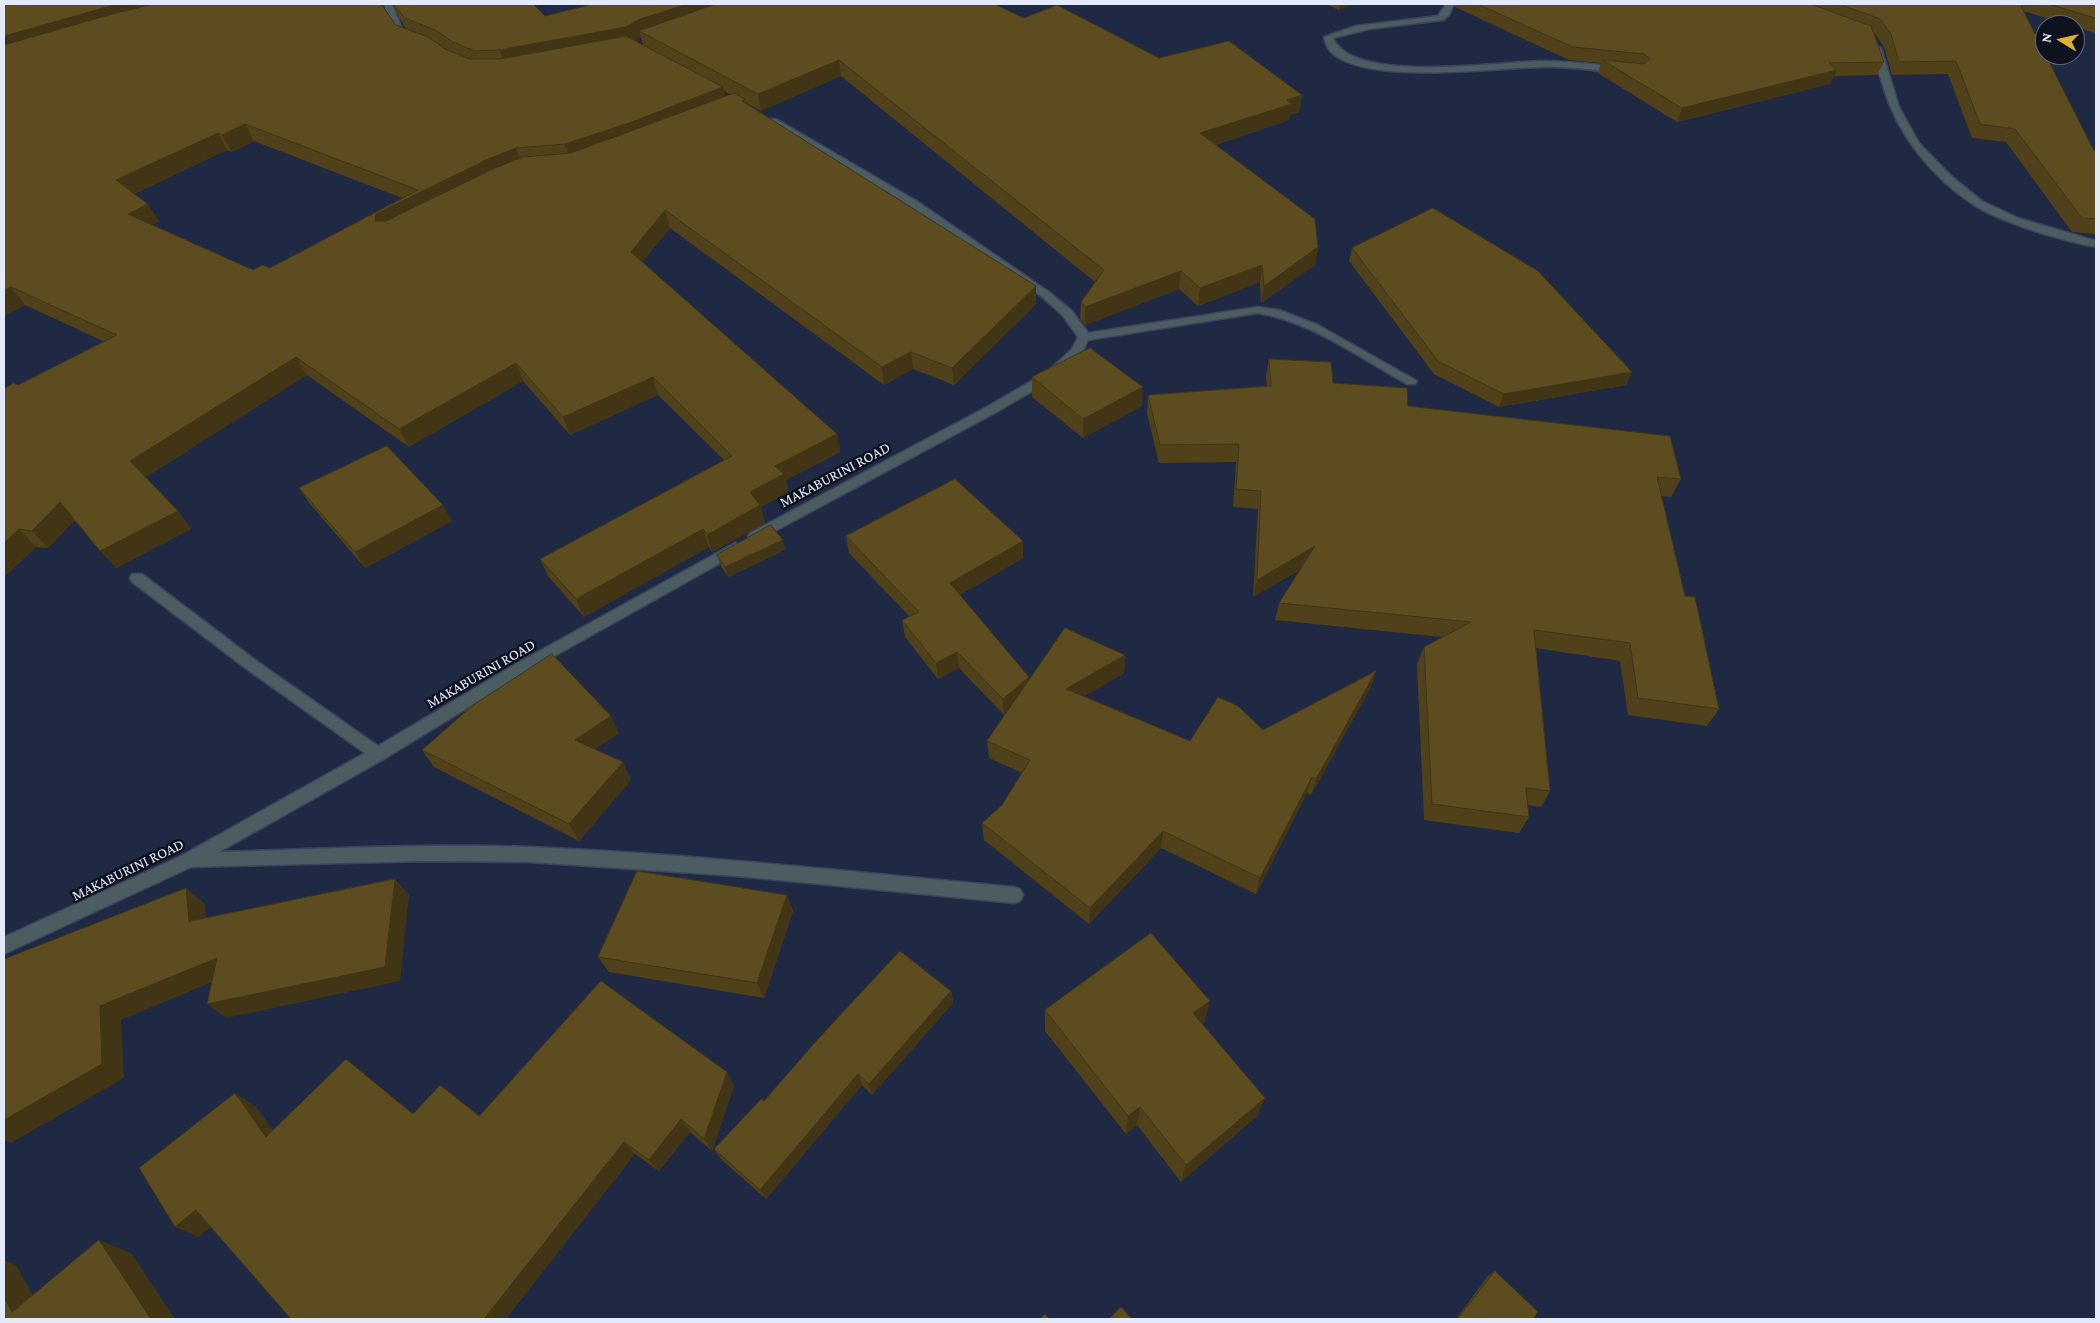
<!DOCTYPE html>
<style>
body{margin:0}
#map{position:relative;width:2100px;height:1323px;overflow:hidden;background:#1f2943;font-family:"Crimson Pro",serif}
canvas{display:block}
.frame{position:absolute;inset:0;border:5px solid #e3eafc;pointer-events:none}
.north{position:absolute;left:2035px;top:15px;width:50px;height:50px;box-sizing:border-box;background:#0e121e;border:1px solid #636877;border-radius:50%;rotate:279deg;font-size:14px;font-weight:700;line-height:20px;text-align:center;color:#e3eafc}
.north::after{content:'';display:block;margin:auto;width:18px;height:22px;background:#ddb133;clip-path:polygon(50% 0,100% 100%,50% 72%,0 100%)}
</style>
<div id="map">
<canvas width="2100" height="1323"></canvas>
<div class="frame"></div>
<div class="north">N</div>
</div>
<script>
const g = document.querySelector('canvas').getContext('2d');
g.lineJoin = 'round';
function stroke(path, color, width, dash) {
  g.strokeStyle = color;
  g.lineWidth = width;
  g.lineCap = dash ? 'butt' : 'round';
  g.setLineDash(dash || []);
  g.stroke(path);
}
function paint(path, color) {
  g.fillStyle = color;
  g.fill(path, 'evenodd');
}
function label(font, color, halo, rows, align = 'center') {
  g.font = font + ' "Crimson Pro",serif';
  g.lineWidth = 5;
  g.setLineDash([]);
  g.textBaseline = 'middle';
  g.strokeStyle = halo;
  g.fillStyle = color;
  for (const [text, x, y, turn = 0] of rows) {
    g.save();
    g.translate(x, y);
    g.rotate((+turn || 0) * Math.PI / 180);
    g.textAlign = isNaN(turn) ? turn : align;
    if (halo) g.strokeText(text, 0, 0);
    g.fillText(text, 0, 0);
    g.restore();
  }
}
const street = new Path2D(`
 M384 4H392L402 29 413 38V42C395 44 388 17 384 4Z
 M1446 4H1454L1449 15 1443 20 1369 29 1333 38C1352 84 1498 62 1540 61 1567 61 1593 64 1620 67L1624 70 1620 73C1593 70 1567 66 1540 67 1495 68 1362 86 1330 51 1327 48 1325 41 1324 37L1356 26 1438 16Z
 M1874 46 1881 48 1899 107 1919 143 1951 176 1982 201 2018 218 2096 241V247C2061 240 2004 224 1974 205 1932 178 1897 134 1883 86 1880 75 1871 56 1874 46Z
 M770 119H776L918 202 1049 292 1072 311 1088 333 1258 307 1279 310 1318 325 1417 381 1415 384H1407C1360 358 1312 322 1258 313L1088 340 1081 354 1055 378 993 414 760 539H750L748 536 750 533 985 408 1047 372 1072 349 1078 337 1063 316 1041 296 910 206 770 123Z
 M735 543 740 544 742 548 740 552 526 672 384 759 219 852C323 849 427 843 531 847 693 854 853 872 1014 887L1020 889 1023 895 1020 901 1014 903 737 876 529 862 426 861 191 867 4 954V937L181 856 365 753 248 670 132 582 130 578 132 574H142L258 662 378 746 516 664Z`);
const wall = new Path2D(`
 M4 4 382 5 383 7 396 25 407 30 399 18 393 4H533L545 16 1024 18 1159 58 1302 95 1299 112 1290 115 1289 120 1215 145 1318 247 1315 265 1261 303 1260 282 1198 306 1179 289 1085 325 1080 319 1081 302 1095 282 841 76 761 111 746 103 1036 304 954 385 913 369 884 385 670 228 642 262 837 434 840 452 786 480 788 492 761 507 765 523 712 552 709 547 584 617 548 576 540 559 724 460 658 395 570 435 523 381 409 447 307 375 146 477 178 511 191 529 116 568 75 520 48 548 36 547 4 577V389L18 385 105 342 25 305 4 316ZM641 37 643 45 635 40ZM724 91 731 95 725 97ZM254 141 402 198 270 268 253 270 152 225 159 221 134 194 227 150 232 152Z
 M1326 4H1353L1339 10Z
 M1455 4H2096V33L2075 27V25H2069L2023 11 2092 147 2096 153V234L2072 232 2006 142 1972 138 1948 74 1892 75 1884 47 1874 32 1884 62 1877 75 1834 76 1830 84 1677 122 1598 73 1601 63 1569 60 1455 7Z
 M1352 248 1632 372 1626 385 1499 407 1434 374 1349 261Z
 M1269 359 1333 383 1408 406 1681 479 1671 497 1661 496 1685 596 1719 709 1707 726 1628 715 1620 661 1536 648 1550 791 1541 807 1527 805 1529 817 1519 833 1424 820 1417 664 1424 647 1442 637 1275 620 1279 603 1300 570 1253 597 1258 509 1233 507 1236 462 1159 463 1147 413 1148 395 1267 386 1266 377Z
 M1032 377 1142 406 1083 438 1032 397Z
 M299 488 452 521 365 568 310 504Z
 M846 536 1023 541V558L960 595 1029 681 1125 655 1124 673 1084 696 1190 741 1263 730 1376 671 1370 689 1311 795 1307 793 1256 894 1161 848 1089 924 984 840 982 823 1002 805 1022 773 989 758 987 741 1006 713 1004 715 959 668 938 679 905 637 902 620 910 617 849 553Z
 M785 550 728 577 720 564 717 555Z
 M611 716 619 733 595 749 631 780 579 841 434 767 422 750Z
 M787 895 793 911 764 998 609 972 598 957Z
 M951 991 953 1003 872 1095 862 1085 766 1199 721 1159 714 1149 764 1101Z
 M1045 1010 1205 1021 1202 1024 1265 1098 1257 1116 1181 1182 1137 1125 1126 1134 1045 1031Z
 M727 1072 734 1086 712 1151 690 1132 659 1171 635 1154 211 1227 198 1237 255 1106 273 1131 413 1114 479 1116Z
 M1495 1271 1533 1319H1456L1488 1276Z`);
const shadedWall = new Path2D(`
 M118 4H203L4 55V36Z
 M688 4H740L639 31 641 37 630 43 505 66 499 50 640 19Z
 M1340 4H1353L1339 10Z
 M839 60 841 76 761 111 758 94Z
 M1837 70 1830 84 1677 122 1682 108Z
 M723 87 727 104 571 161 565 144Z
 M1302 95 1299 112 1290 115 1289 120 1198 150 1200 133 1287 100Z
 M245 124 254 141 232 152 222 135Z
 M218 133 227 150 127 197 116 180Z
 M516 148 522 165 384 231 375 221 376 214 486 160Z
 M148 204 159 221 139 231 128 214Z
 M665 210 670 228 636 270 631 252Z
 M1318 247 1315 265 1261 303 1264 286Z
 M1262 265 1260 282 1198 306 1200 288Z
 M1181 271 1179 289 1085 325V307Z
 M1036 286V304L954 385 952 368Z
 M11 287 25 305 4 316V291Z
 M911 352 913 369 884 385 882 367Z
 M296 357 307 375 144 478 130 461Z
 M516 363 523 381 409 447 399 429Z
 M1632 372 1626 385 1499 407 1504 394Z
 M653 377 658 395 570 435 563 417Z
 M1143 387 1142 406 1083 438V419Z
 M837 434 840 452 786 480 788 492 761 507 765 523 712 552 707 535 750 492 775 466Z
 M60 502 75 520 48 548 32 531Z
 M443 505 452 521 365 568 355 552Z
 M178 511 191 529 116 568 100 551Z
 M19 529 36 547 4 577V543Z
 M703 529 709 547 584 617 576 599Z
 M783 540 785 550 728 577 725 567Z
 M1023 541V558L951 600 950 583Z
 M1315 546 1311 563 1253 597 1257 580Z
 M957 652 959 668 938 679 936 663Z
 M1125 655 1124 673 1066 707V689Z
 M1376 671 1370 689 1311 795 1316 779Z
 M1029 677V693L1004 715 1003 699Z
 M611 716 619 733 584 757 575 740Z
 M623 762 631 780 579 841 569 824Z
 M1312 777 1307 793 1256 894 1260 878Z
 M1163 831 1161 848 1089 924 1090 908Z
 M395 879 409 895 400 981 226 1018 207 1004Z
 M186 888 205 904 207 937 189 921Z
 M787 895 793 911 764 998 757 983Z
 M217 958 236 972 121 1020 124 1078 11 1143 4 1140V1120L100 1006Z
 M951 991 953 1003 872 1095 869 1084Z
 M1210 1001 1205 1021 1188 1034 1193 1013Z
 M727 1072 734 1086 712 1151 704 1139Z
 M858 1074 862 1085 766 1199 760 1190Z
 M235 1093 255 1106 286 1149 266 1137Z
 M1265 1098 1257 1116 1181 1182 1186 1165Z
 M1140 1107 1137 1125 1126 1134 1128 1116Z
 M681 1119 690 1132 659 1171 649 1160Z
 M624 1142 635 1154 506 1319H484Z
 M196 1210 218 1221 198 1237 175 1227Z
 M99 1240 131 1253 175 1319H151Z
 M4 1260 16 1265 46 1319 12 1312 4 1297Z`);
const building = new Path2D(`
 M4 4H118L4 36Z
 M154 4H381L396 25 428 37 445 49 470 59H500L626 36 723 87 629 123 565 144 516 148 486 160 376 214 375 221H386L495 168 523 157 571 153 734 93 745 99 742 101 1036 286 952 368 911 352 882 367 665 210 631 252 837 434 775 466 784 474 750 492 760 505 707 535 703 529 576 599 540 559 732 456 653 377 563 417 516 363 399 429 296 357 130 461 178 511 100 551 60 502 32 531 19 529 4 543V389L13 383 18 385 117 335 11 287 4 291V45L116 13ZM245 124 418 190 270 268 262 265 253 270 128 214 148 204 116 180 218 133 222 135Z
 M393 4H533L545 16 593 4H688L640 19 626 27 499 50 475 51 453 42 435 30 405 18Z
 M716 4H994L1024 18 1057 5 1159 58 1229 41 1302 95 1287 100 1292 104 1200 133 1315 219 1318 247 1264 286 1262 265 1200 288 1181 271 1085 307 1081 302 1104 270 839 60 758 94 639 31Z
 M1478 4H1810L1871 26 1884 62 1829 63 1837 70 1682 108 1602 60 1644 64 1650 59 1644 54 1573 47Z
 M1839 4H2020L2092 147 2096 153V219L2082 218 2015 129 1980 124 1956 61 1899 62 1891 34 1880 19Z
 M2049 4H2096V18Z
 M1433 208 1538 271 1632 372 1504 394 1438 361 1352 248Z
 M1090 348 1143 387 1083 419 1032 377Z
 M1269 359 1331 362 1333 383 1407 388 1408 406 1670 436 1681 479 1657 477 1685 596 1695 597 1719 709 1638 698 1630 643 1534 630 1550 791 1526 788 1529 817 1432 804 1424 647 1471 622 1279 603 1315 546 1257 580 1261 491 1236 489 1239 444 1160 445 1148 395 1271 386Z
 M387 446 443 505 355 552 299 488Z
 M955 479 1023 541 950 583 1029 677 1003 699 957 652 936 663 902 620 919 612 846 536Z
 M771 525 783 540 725 567 717 555Z
 M1065 628 1125 655 1066 689 1190 741 1218 697 1238 706 1263 730 1376 671 1316 779 1312 777 1260 878 1163 831 1090 908 982 823 1002 805 1030 760 987 741Z
 M552 654 611 716 575 740 623 762 569 824 422 750 472 706Z
 M637 871 787 895 757 983 598 957Z
 M395 879 385 967 207 1004 217 958 100 1006 102 1064 4 1120V959L186 888 189 921Z
 M1151 933 1210 1001 1193 1013 1265 1098 1186 1165 1140 1107 1128 1116 1045 1010Z
 M900 951 951 991 869 1084 858 1074 760 1190 714 1149 761 1099 764 1101 818 1039Z
 M601 981 727 1072 704 1139 681 1119 649 1160 624 1142 484 1319H291L196 1210 175 1227 139 1168 235 1093 266 1137 346 1059 413 1114 440 1085 479 1116Z
 M99 1240 151 1319H4V1297L12 1312Z
 M1495 1271 1538 1312 1533 1319H1458Z
 M1121 1307 1132 1319H1109Z
 M1045 1314 1049 1319H1040Z`);
const streetNames = [
 ["MAKABURINI ROAD",835,475,-28],
 ["MAKABURINI ROAD",481,674,-30],
 ["MAKABURINI ROAD",128,870,-26]
];
stroke(street, '#3a445d', 3);
paint(street, '#4b5d60');
paint(wall, '#50411b');
paint(shadedWall, '#413516');
paint(building, '#5d4c1f');
stroke(building, '#413516', 1);
label('15px', '#e3eafc', '#0e121e', streetNames);
</script>
